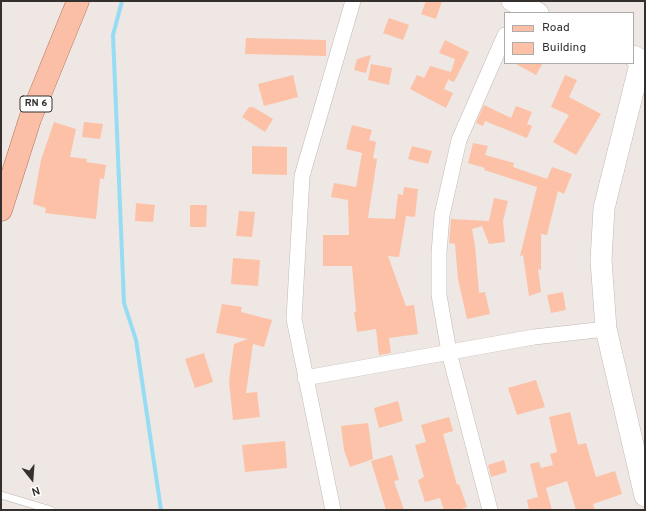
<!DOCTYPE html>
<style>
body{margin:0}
#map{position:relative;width:646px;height:511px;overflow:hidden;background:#efe7e3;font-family:Overpass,sans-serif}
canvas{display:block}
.frame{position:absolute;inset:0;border:2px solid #33302e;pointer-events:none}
.legend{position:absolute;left:504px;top:12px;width:130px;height:52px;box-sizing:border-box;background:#fff;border:1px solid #adacab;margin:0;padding:5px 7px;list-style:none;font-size:12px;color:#33302e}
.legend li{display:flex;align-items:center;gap:8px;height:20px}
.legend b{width:20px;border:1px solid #adacab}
.north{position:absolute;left:12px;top:459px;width:40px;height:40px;-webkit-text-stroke:3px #fff;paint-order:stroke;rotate:163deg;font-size:11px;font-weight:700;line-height:16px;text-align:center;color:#33302e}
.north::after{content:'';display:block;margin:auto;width:14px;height:18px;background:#33302e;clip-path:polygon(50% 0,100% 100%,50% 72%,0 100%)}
</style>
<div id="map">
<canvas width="646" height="511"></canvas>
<div class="frame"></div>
<ul class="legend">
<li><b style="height:5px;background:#fbbfa8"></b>Road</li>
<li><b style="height:11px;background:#fcc1a6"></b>Building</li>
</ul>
<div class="north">N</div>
</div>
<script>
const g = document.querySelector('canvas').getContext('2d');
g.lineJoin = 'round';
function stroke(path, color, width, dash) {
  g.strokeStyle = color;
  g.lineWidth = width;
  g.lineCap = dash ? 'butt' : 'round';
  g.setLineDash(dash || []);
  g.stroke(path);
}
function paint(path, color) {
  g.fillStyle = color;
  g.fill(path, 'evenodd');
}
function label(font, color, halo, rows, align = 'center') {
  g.font = font + ' Overpass,sans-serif';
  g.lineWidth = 4;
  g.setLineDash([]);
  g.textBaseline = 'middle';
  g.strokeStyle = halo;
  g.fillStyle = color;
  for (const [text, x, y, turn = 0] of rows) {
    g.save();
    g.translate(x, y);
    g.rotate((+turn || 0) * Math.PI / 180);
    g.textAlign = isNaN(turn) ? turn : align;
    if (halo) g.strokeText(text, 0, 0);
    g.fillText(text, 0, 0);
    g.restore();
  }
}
const stream = new Path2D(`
 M122 1 113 35 124 303 136 340 161 510`);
const building = new Path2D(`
 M426 1H442L436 19 421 14Z
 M389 18 409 25 403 40 383 33Z
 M246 38 326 40V56L245 54Z
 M445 40 469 52 454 82 449 80V78L444 89 453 93 446 108 410 89 417 75 424 78 430 66 451 72 455 59 439 53Z
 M371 55 366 73 354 70 357 59Z
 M514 63H543L536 75Z
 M371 64 392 68 389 85 368 80Z
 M293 75 298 97 264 106 258 84Z
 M565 75 577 80 569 97 601 114 576 155 553 142 569 115 551 107Z
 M484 105 511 118 516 106 532 112 527 124 532 126 527 138 485 121 483 126 476 123Z
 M249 107H253L273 119 265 132 242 117Z
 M54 122 76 129 70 157 87 159 86 162 106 165 104 179 100 178 96 219 45 213 46 208 33 204 41 160Z
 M84 122 103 124 100 139 82 137Z
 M352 125 372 130 369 140 376 142 373 158 377 159 368 218 395 219 398 194 403 195 404 187 418 189 415 217 406 216 399 257 388 256 406 306 414 305 418 334 389 338 391 353 379 355 376 329 357 332 354 312H356L352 266H323V235H349L348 200 331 197 334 183 356 187 362 153 346 149Z
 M473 143 488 146 485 155 514 163 513 167 547 179 552 167 572 174 564 194 558 191 547 235 541 234V270L538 269 541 292 529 296 523 255 520 256 537 187 484 170 485 168 468 163Z
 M252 146 287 147V175L252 174Z
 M412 146 432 151 428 164 408 159Z
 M494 198 508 201 503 221 505 242 489 244 482 226 472 229 475 245 479 293 485 292 490 314 467 319 458 279 455 244 449 243 451 219 489 221Z
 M136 203 155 205 153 222 135 221Z
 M190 205H207L206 227H190Z
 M239 211 255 212 252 237 236 236Z
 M233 258 260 260 258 286 231 284Z
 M563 292 566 310 551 313 547 295Z
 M222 304 242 307 241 312 272 320 264 347 253 344 246 393 257 392 260 417 233 420 229 381 234 344 248 339 216 333Z
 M204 353 213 382 195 388 185 359Z
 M536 380 545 407 517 415 508 388Z
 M398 401 403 421 379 428 374 408Z
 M570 412 578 445 586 443 596 477 615 471 622 494 593 504 595 510H576L567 481 546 488 552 510H529L527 500 538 497 530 464 539 462 541 468 553 465 550 454 557 452 549 417Z
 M449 417 453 431 443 434 457 485 459 484 467 507 458 510H444L440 498 425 502 418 480 424 477 415 445 426 442 421 425Z
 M368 423 373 459 350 467 344 450 341 426Z
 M285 441 287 468 245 472 242 445Z
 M392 455 399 480 394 481 404 510H386L371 461Z
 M504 460 507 472 491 477 488 465Z`);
const lane = new Path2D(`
 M1 495 51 510`);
const street = new Path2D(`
 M305 378 534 337 606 329
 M333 510 294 319 302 176 353 1
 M490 510 449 352 439 295V253L442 215 459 140 505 35`);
const secondary = new Path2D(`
 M512 1 538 13
 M633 56 641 60 604 208 601 260 606 329 645 496`);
const primary = new Path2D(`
 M1 210 30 119 78 1`);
const shields = [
 [36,104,32]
];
const shieldNames = [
 ["RN 6",36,104]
];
stroke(stream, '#96dcf5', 4);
paint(building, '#fcc1a6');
stroke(lane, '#c1b9b5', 8);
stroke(street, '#c1b9b5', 16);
stroke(secondary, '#c1b9b5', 22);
stroke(primary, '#b47158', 23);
stroke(lane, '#fff', 7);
stroke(street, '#fff', 15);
stroke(secondary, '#fff', 21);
stroke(primary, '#fbbfa8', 22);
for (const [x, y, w] of shields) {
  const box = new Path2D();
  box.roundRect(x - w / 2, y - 8, w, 16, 3);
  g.fillStyle = '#fff';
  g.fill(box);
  stroke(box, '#33302e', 1);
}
label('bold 10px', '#33302e', null, shieldNames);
</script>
